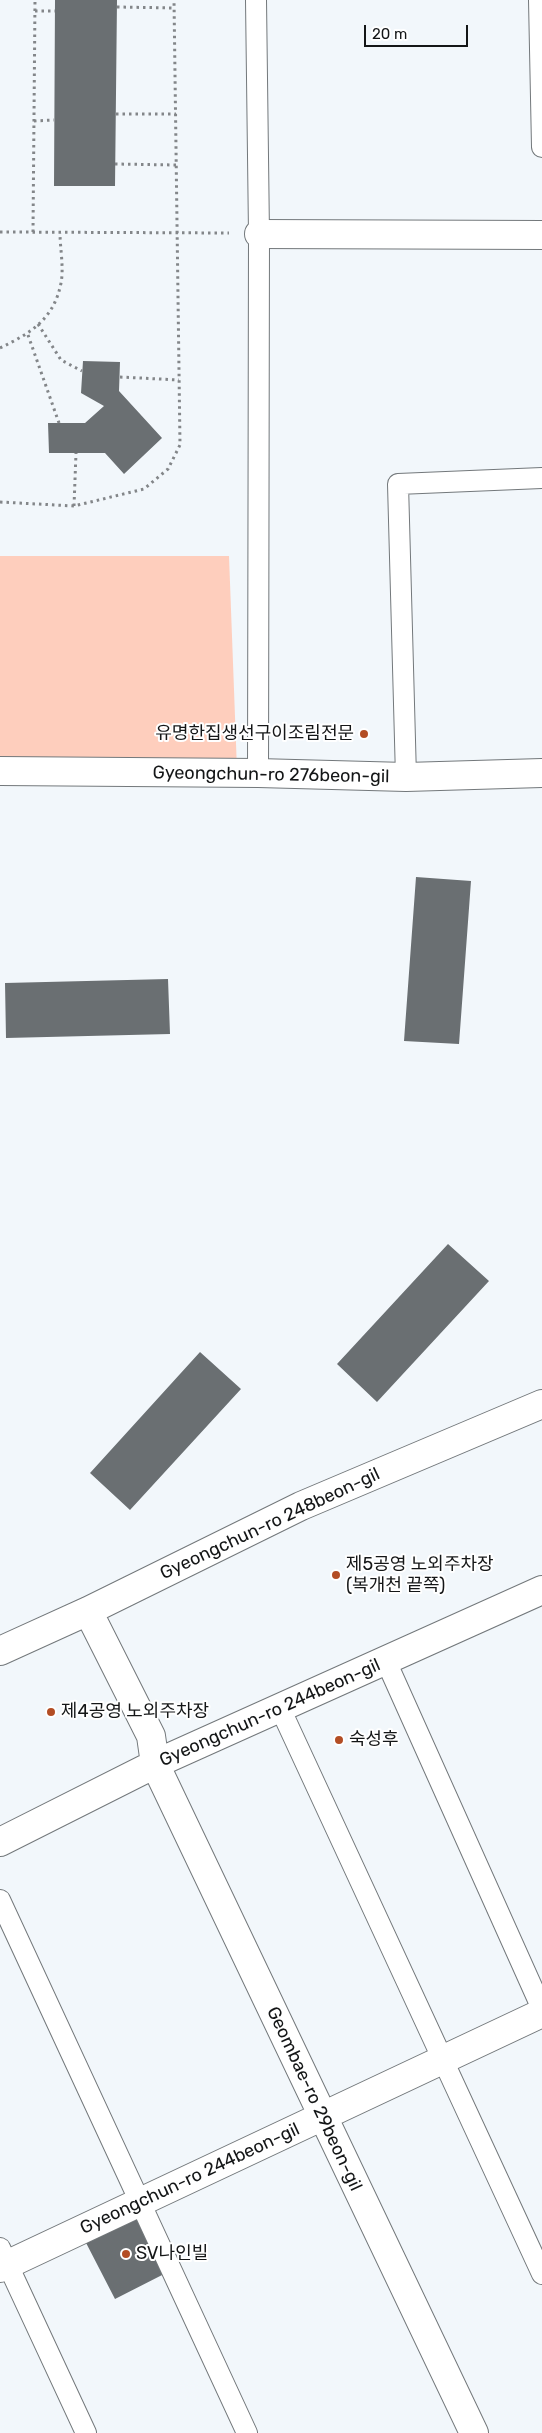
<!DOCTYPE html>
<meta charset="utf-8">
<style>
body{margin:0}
#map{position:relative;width:542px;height:2433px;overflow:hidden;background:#f2f7fb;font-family:Rubik,sans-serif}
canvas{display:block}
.scale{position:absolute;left:364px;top:25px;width:104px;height:22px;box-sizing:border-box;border:2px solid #141617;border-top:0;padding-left:6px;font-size:15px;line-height:18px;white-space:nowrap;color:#141617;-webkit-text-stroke:4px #fff;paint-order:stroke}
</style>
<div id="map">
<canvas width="542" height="2433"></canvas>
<div class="scale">20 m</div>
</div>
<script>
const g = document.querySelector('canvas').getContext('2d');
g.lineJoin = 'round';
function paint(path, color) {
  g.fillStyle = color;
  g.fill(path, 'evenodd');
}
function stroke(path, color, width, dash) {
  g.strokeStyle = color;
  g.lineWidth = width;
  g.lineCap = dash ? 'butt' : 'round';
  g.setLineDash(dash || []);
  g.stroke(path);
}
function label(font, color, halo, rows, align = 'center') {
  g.font = font + ' Rubik,"Noto Sans KR",sans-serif';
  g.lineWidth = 4;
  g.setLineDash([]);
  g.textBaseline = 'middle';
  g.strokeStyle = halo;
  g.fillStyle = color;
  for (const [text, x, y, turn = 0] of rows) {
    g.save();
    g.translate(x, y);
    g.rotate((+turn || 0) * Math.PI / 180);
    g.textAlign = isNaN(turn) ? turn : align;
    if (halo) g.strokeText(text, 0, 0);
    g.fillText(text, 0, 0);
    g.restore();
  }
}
const green = new Path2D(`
 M0 556H229L237 770 0 777Z`);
const building = new Path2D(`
 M55 0H117L115 186H54Z
 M83 361 120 362 119 391 162 438 124 474 105 453H49L48 423H85L104 406 81 393Z
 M416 877 471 881 459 1044 404 1041Z
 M168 979 170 1034 6 1038 5 983Z
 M448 1244 489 1281 377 1402 337 1364Z
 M200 1352 241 1389 130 1510 90 1473Z
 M132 2211 168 2272 115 2299 83 2237Z`);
const path = new Path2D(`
 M117 7 174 8
 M35 11H55
 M116 114H176
 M34 121 54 120
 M115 164 177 165
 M0 232 229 233
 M33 232 35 0
 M38 324 61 360 82 371
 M28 335 59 423
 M0 348C31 333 54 319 61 283 64 268 60 248 60 233
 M120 377 179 380
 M0 502 74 506 144 489 168 469 180 445 174 0
 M74 506 76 453`);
const lane = new Path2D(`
 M256 0 259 234 258 773
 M539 0 542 147
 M406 777 398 484 542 478
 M386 1661 542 2009
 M280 1708 542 2274
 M0 1900 247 2433
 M0 2248 86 2433`);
const street = new Path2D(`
 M259 234 542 235
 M0 771 258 773 406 777 542 773
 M88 1611 151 1736 155 1764 474 2433
 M0 1651 88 1611 301 1506 542 1404
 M0 1842 155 1764 542 1590
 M0 2268 542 2013`);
const markers = [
 [364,734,5,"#b34d24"],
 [336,1575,5,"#b34d24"],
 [51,1712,5,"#b34d24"],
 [339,1740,5,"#b34d24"],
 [126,2254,5,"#b34d24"]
];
const poiNames = [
 ["유명한집생선구이조림전문",354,734,"right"],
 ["제5공영 노외주차장",346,1565],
 ["(복개천 끝쪽)",346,1586],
 ["제4공영 노외주차장",61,1712],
 ["숙성후",349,1740],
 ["SV나인빌",136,2254]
];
const streetNames = [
 ["Gyeongchun-ro 276beon-gil",271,775,1],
 ["Gyeongchun-ro 248beon-gil",270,1524,-25],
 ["Gyeongchun-ro 244beon-gil",270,1713,-24],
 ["Geombae-ro 29beon-gil",314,2099,65],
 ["Gyeongchun-ro 244beon-gil",190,2179,-25]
];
paint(green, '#fecebd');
paint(building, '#6a6f72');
stroke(lane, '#73787b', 22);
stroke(street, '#73787b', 30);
stroke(path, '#838689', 3, [2.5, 4]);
stroke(lane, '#fff', 20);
stroke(street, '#fff', 28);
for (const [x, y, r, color] of markers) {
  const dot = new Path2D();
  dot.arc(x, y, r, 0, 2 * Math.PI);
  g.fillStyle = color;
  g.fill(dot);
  stroke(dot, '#fff', 2);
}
label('18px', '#141617', '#fff', poiNames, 'left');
label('18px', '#141617', '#fff', streetNames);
</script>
